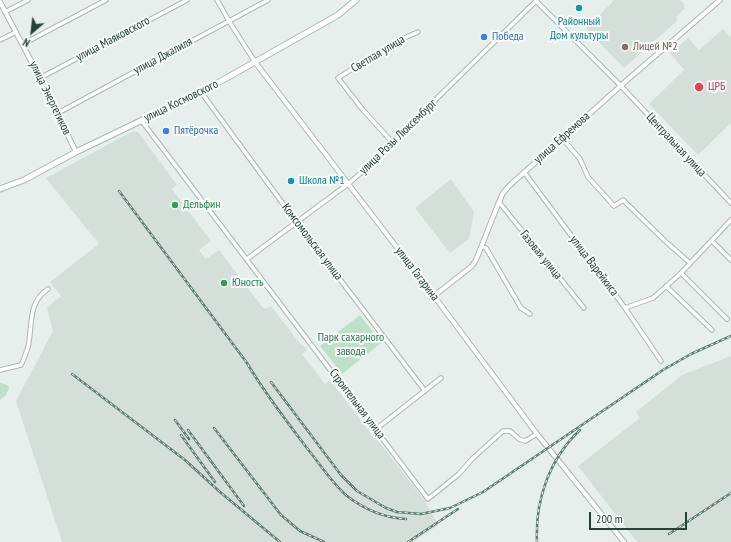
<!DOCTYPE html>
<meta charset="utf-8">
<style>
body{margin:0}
#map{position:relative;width:731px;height:542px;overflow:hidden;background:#e6efeb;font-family:"PT Sans Narrow",sans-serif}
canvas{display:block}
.north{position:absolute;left:12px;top:12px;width:40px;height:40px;-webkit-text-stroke:3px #f7fbf9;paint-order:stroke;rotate:208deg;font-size:11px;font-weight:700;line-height:16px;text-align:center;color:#24423a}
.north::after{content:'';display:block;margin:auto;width:14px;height:18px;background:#24423a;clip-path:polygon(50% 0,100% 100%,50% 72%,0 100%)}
.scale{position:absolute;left:589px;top:512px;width:98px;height:18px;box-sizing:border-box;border:2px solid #24423a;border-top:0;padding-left:5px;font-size:12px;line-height:14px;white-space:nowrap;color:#24423a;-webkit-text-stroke:3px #f7fbf9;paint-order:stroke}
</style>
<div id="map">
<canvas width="731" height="542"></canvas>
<div class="north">N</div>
<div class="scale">200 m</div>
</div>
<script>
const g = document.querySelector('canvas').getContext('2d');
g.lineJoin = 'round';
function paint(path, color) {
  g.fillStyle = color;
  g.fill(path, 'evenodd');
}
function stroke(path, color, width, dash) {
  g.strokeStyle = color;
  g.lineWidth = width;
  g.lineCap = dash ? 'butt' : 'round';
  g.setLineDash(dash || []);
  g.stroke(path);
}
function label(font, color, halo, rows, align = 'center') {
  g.font = font + ' "PT Sans Narrow",sans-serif';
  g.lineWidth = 4;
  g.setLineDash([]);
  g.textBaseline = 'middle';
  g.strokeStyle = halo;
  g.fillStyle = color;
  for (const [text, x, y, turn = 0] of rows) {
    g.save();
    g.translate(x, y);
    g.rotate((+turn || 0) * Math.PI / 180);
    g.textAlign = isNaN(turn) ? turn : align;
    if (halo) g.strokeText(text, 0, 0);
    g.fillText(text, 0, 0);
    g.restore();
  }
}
const built = new Path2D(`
 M614 0H680L685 5 683 6 685 8 676 17 678 20 624 68 586 29Z
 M723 29 731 37V123L698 155 649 104 684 70 670 53 688 38 699 50Z
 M133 131 138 132 177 185 172 189 211 241 199 250 206 259 219 250 263 308 266 309 271 306 301 345 302 344 307 350 302 354 325 384 330 380 374 438H376L425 501 438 525 413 542H62L16 401 53 331 47 308 53 303V302L56 299 57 300 61 296 50 282 99 244 46 178Z
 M451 179 474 212 469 239 450 253 415 208Z
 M731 356V542H637L578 466 640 418 636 412 682 375Z`);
const green = new Path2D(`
 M360 315 381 343 342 374 320 346Z
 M0 383 7 385 9 388 6 395 0 400Z`);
const minor = new Path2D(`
 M217 0 229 21 255 62
 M536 1 621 86 731 203
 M5 12 28 0
 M0 40 16 32
 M23 44 106 0
 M40 78 187 0
 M201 92 297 223 425 391
 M58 113 268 0
 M141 120 428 499 459 474 472 459 503 431H510L519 439 525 441 537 434
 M562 138 580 159 588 177 614 206 623 200 664 240 690 263
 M393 143 363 110 338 78 395 42 418 32
 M524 172 625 308 661 361
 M499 202 584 308
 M712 241 731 260
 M482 247 486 248 521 308 530 314
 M247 259 348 184 364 170 537 0
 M681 273 727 319
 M666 286 712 330
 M625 308 653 298 681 273 731 220
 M0 370 21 365C24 359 26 353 28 347 33 325 27 303 48 289
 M376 429 441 378`);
const tertiary = new Path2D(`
 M0 2 40 78 76 152
 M255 62 434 296 537 434 624 542
 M434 296 472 266 476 260 499 202 503 193 509 186 626 81 720 0`);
const secondary = new Path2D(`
 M0 189 24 180 76 152 207 89 338 15 356 0`);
const rail = new Path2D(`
 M119 191 247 363C265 394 288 423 310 452 322 467 333 484 347 496 364 509 385 518 406 519
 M72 374 185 460 220 492 280 542
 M271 382 341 475 357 491 386 508 397 512 421 514 450 508 483 492 663 370 691 354 731 336
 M175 420 189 439
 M214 428 281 515 300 531 324 542
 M188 430 244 506
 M181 435 215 482
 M669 534 731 493
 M408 542 458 509
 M537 542C535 501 549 459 580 430`);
const markers = [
 [579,8,4,"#0f9aa8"],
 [484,37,4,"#3f7fe0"],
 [625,47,4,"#8d6e63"],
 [699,87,5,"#e0444e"],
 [166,131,4,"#3f7fe0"],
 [291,181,4,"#0f9aa8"],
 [175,205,4,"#2e9e5b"],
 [224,283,4,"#2e9e5b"]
];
const cultureNames = [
 ["Районный",579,22],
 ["Дом культуры",579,36],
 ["Школа №1",299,181,"left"]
];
const shopNames = [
 ["Победа",492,37],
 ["Пятёрочка",174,131]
];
const streetNames = [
 ["улица Маяковского",113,39,-28],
 ["Светлая улица",378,54,-31],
 ["улица Джалиля",163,56,-28],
 ["улица Энергетиков",50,98,64],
 ["улица Космовского",181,101,-26],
 ["улица Розы Люксембург",398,137,-44],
 ["улица Ефремова",562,138,-42],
 ["Центральная улица",676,145,47],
 ["Комсомольская улица",312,242,53],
 ["Газовая улица",541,255,51],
 ["улица Варейкиса",594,266,53],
 ["улица Гагарина",417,274,53],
 ["Строительная улица",357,404,53]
];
const educationNames = [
 ["Лицей №2",633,47]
];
const healthNames = [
 ["ЦРБ",708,87]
];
const leisureNames = [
 ["Дельфин",183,205],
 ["Юность",232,283]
];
const parkNames = [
 ["Парк сахарного",351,338],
 ["завода",351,352]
];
paint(built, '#d4dfda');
paint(green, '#bfe0c8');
stroke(minor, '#a8b8b2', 5.5);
stroke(tertiary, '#a8b8b2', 6);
stroke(secondary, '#a4bbb3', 7);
stroke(minor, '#fff', 3.5);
stroke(tertiary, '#fff', 4);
stroke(secondary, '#fff', 5);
stroke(rail, '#5f7d75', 2.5);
stroke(rail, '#f7fbf9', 1, [3]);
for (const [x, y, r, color] of markers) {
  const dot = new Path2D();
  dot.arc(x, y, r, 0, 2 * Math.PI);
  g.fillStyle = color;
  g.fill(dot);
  stroke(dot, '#f7fbf9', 1.5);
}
label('12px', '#0d838f', '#f7fbf9', cultureNames);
label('12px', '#366cbe', '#f7fbf9', shopNames, 'left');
label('12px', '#24423a', '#f7fbf9', streetNames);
label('12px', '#785e54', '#f7fbf9', educationNames, 'left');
label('12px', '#be3a42', '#f7fbf9', healthNames, 'left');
label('12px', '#27864d', '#f7fbf9', leisureNames, 'left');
label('12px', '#2d7a4b', '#f7fbf9', parkNames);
</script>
